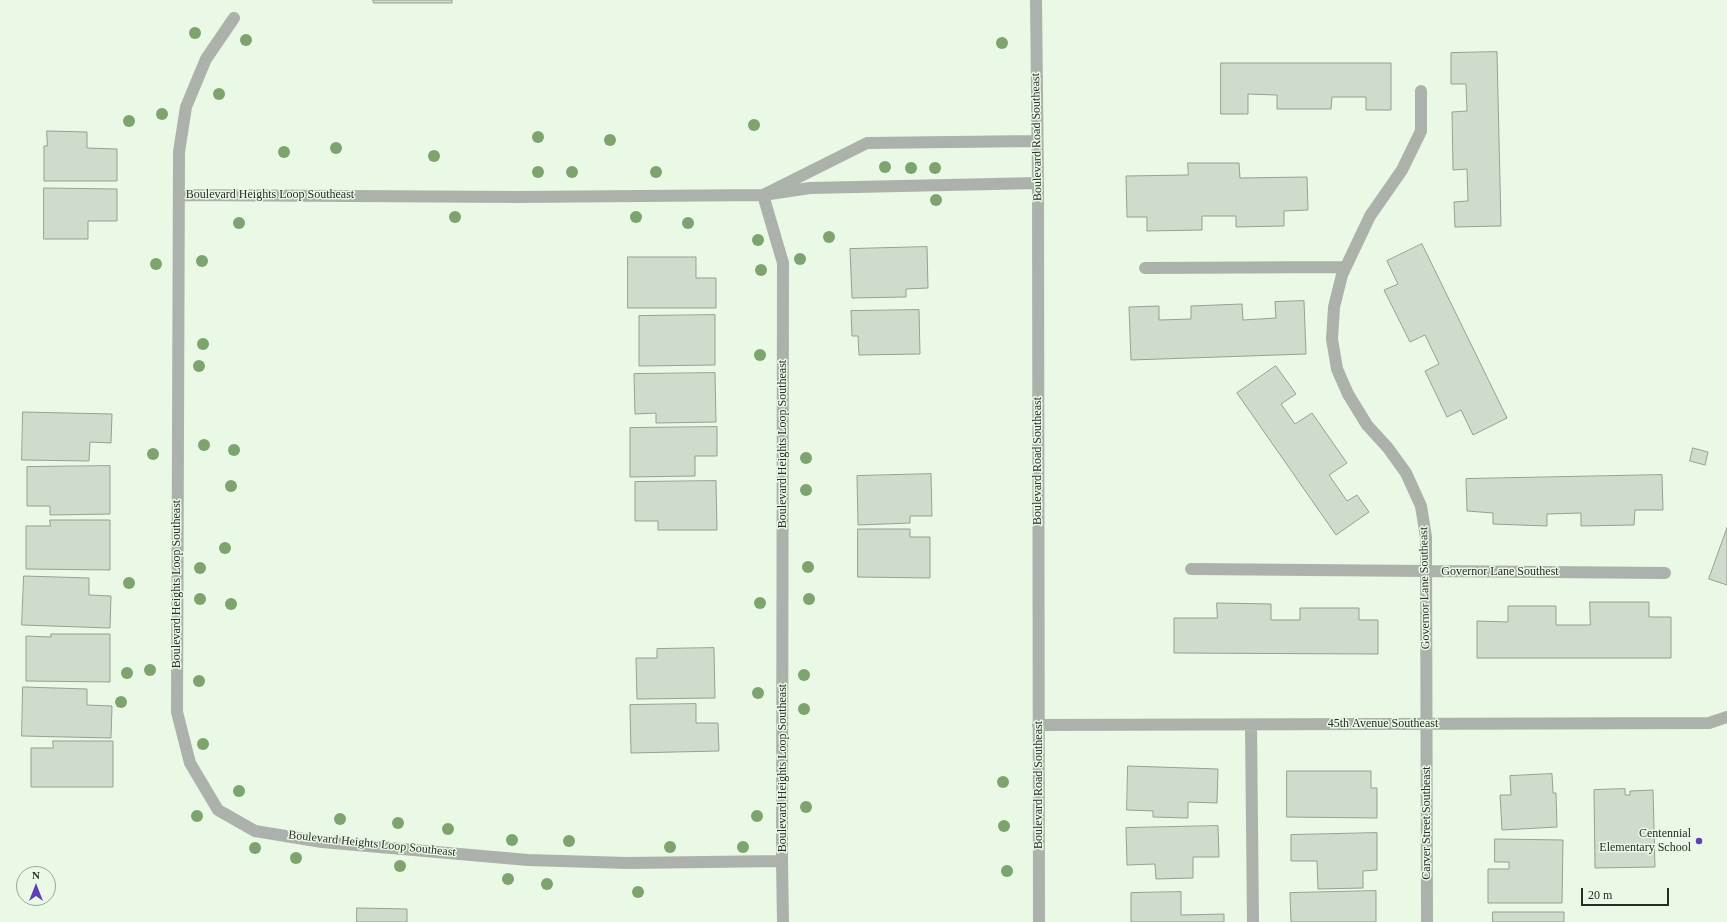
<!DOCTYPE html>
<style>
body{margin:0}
#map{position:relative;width:1727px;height:922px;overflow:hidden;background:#eaf8e6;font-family:Georgia,serif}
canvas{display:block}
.north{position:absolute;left:16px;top:866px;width:40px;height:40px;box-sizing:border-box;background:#eaf8e6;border:1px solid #9ca79a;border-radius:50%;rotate:0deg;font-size:11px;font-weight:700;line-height:16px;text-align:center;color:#282d27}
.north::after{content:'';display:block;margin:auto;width:14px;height:18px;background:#5d40b8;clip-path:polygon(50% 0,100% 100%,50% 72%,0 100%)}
.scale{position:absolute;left:1581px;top:888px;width:88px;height:18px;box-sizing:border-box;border:2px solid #282d27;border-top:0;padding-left:5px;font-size:12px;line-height:14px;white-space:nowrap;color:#282d27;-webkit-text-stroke:3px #eaf8e6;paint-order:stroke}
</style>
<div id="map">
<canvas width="1727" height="922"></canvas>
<div class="north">N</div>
<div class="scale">20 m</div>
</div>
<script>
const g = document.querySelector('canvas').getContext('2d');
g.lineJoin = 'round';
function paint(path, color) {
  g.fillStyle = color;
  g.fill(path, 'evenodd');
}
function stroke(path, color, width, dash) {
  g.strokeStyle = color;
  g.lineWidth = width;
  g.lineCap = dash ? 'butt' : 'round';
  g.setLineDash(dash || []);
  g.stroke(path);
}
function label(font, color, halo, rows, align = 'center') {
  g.font = font + ' Georgia,serif';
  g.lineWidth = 3;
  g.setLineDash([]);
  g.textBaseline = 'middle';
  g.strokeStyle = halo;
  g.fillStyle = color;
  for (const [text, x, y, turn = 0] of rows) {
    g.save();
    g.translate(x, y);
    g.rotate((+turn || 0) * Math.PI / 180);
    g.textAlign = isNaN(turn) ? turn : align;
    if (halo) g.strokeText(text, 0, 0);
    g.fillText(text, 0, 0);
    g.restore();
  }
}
const building = new Path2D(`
 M373 0H452V3H374Z
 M1497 52 1501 226 1455 227 1454 202 1468 201 1467 169 1453 170 1452 112 1467 111 1466 84H1451V53Z
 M1221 63H1391V110H1366V97H1332L1331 109H1277V95L1248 94V114H1221Z
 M47 131 87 132V148L117 149V181H44V146H47Z
 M1188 163H1239L1240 178 1307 177 1308 210 1284 211V226L1236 227V216H1202V230L1147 231V217H1127L1126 176 1188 175Z
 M44 188 117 189V221H88V239H44Z
 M1422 244 1507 418 1473 435 1461 410 1447 417 1425 371 1439 364 1425 335 1410 342 1384 290 1398 284 1387 261Z
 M927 247 928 288 906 289V297L852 298 850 249Z
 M628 257H696V278H716V308H628Z
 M1304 301 1306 354 1131 360 1129 307 1159 306V320L1191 319V306L1242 304 1243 320 1276 318 1275 302Z
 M919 310 920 354 859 355 858 336H852L851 311Z
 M715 315V365L639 366V316Z
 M1276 366 1296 394 1281 404 1295 424 1312 413 1347 463 1329 475 1347 501 1357 495 1369 512 1336 535 1237 393Z
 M715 373 716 422 656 423V413L635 414 634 374Z
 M23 412 112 414 111 443 90 442 89 461 22 460Z
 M717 427V456H695V476L630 477V428Z
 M1693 448 1708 452 1705 465 1690 461Z
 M110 466V514L50 515V506H27V467Z
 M931 474 932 516H910V523L858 525 857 476Z
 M1662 475 1663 510H1635L1634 525 1581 526V513L1547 514V526L1493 524V513L1467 511 1466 479Z
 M716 481 717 530H658V521H635V482Z
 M50 520H110V570L26 569V526H50Z
 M1727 528V585L1709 579Z
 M858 529H910V537H930V578L858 577Z
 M24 576 89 578V595L111 596 110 628 22 625Z
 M1590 602H1649V617H1671V658H1477V621L1508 622V606H1556V625H1590Z
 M1217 603 1271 604V620H1300V608H1359V620H1378V654L1174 653V618H1217Z
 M51 634H110V682L26 681V636L51 637Z
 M714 648 715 698 637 699 636 658H657V649Z
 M23 687 87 689V705L112 706 111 738 22 736Z
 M696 704V723H718L719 751 631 753 630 705Z
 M53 741H113V787H31V748H53Z
 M1128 766 1218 769 1217 803 1188 802V818L1153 817V811L1127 810Z
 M1287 771H1371V788H1377V818L1287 817Z
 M1552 774 1553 793H1556L1557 827 1502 830 1500 795H1511L1510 776Z
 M1625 789V795H1630V791L1653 790 1655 867 1595 868 1594 790Z
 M1218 826 1219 857H1193V878L1156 879 1155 864 1127 865 1126 828Z
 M1377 833V870L1363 871V888L1318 889 1317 861H1291V835Z
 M1495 839 1563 840 1562 903H1488V869H1509V862H1495Z
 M1376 891V922H1291L1290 893Z
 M1181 892V915L1224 914V922H1131V893Z
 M357 908 407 909V922H357Z
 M1493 912H1564V922H1493Z`);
const minor = new Path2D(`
 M1036 0 1038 183 1039 922
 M1421 91V131L1402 170 1370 216 1342 275 1334 307 1332 339 1337 369 1348 394 1367 425 1388 448 1406 473 1421 506 1426 537 1427 922
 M1037 141 867 143 763 195 810 188 1038 183
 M179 195 519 197 763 195 783 263 782 861 627 863 528 860 322 842 255 831 218 810 190 763 177 712 179 152 186 107 206 59 234 18
 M1145 268 1345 267
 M1191 569 1665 573
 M1038 725 1709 723 1727 717
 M1251 725 1253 922
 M782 861 783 922`);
const trees = [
 [195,33],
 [246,40],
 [1002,43],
 [219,94],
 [162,114],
 [129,121],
 [754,125],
 [538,137],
 [610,140],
 [336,148],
 [284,152],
 [434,156],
 [885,167],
 [911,168],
 [935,168],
 [538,172],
 [572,172],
 [656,172],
 [936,200],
 [455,217],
 [636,217],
 [239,223],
 [688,223],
 [829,237],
 [758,240],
 [800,259],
 [202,261],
 [156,264],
 [761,270],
 [203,344],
 [760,355],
 [199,366],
 [204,445],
 [234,450],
 [153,454],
 [806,458],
 [231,486],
 [806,490],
 [225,548],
 [808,567],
 [200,568],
 [129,583],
 [200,599],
 [809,599],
 [760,603],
 [231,604],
 [150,670],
 [127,673],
 [804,675],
 [199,681],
 [758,693],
 [121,702],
 [804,709],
 [203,744],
 [1003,782],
 [239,791],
 [806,807],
 [197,816],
 [757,816],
 [340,819],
 [398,823],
 [1004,826],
 [448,829],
 [512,840],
 [569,841],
 [670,847],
 [743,847],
 [255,848],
 [296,858],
 [400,866],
 [1007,871],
 [508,879],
 [547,884],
 [638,892]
];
const markers = [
 [1699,841,4,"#5d40b8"]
];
const streetNames = [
 ["Boulevard Road Southeast",1037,137,-91],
 ["Boulevard Heights Loop Southeast",270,195],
 ["Boulevard Heights Loop Southeast",783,444,-90],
 ["Boulevard Road Southeast",1038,461,-90],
 ["Governor Lane Southest",1500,572],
 ["Boulevard Heights Loop Southeast",177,584,-90],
 ["Governor Lane Southeast",1425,588,-91],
 ["45th Avenue Southeast",1383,724],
 ["Boulevard Heights Loop Southeast",783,768,-90],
 ["Boulevard Road Southeast",1039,785,-90],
 ["Carver Street Southeast",1427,823,-90],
 ["Boulevard Heights Loop Southeast",372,844,6]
];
const poiNames = [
 ["Centennial",1691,834],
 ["Elementary School",1691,848]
];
paint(building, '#cedccb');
stroke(building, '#95a191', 1);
stroke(minor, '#acb2ab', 12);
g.fillStyle = '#7da46f';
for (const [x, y] of trees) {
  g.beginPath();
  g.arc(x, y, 6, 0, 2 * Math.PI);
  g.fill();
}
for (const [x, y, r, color] of markers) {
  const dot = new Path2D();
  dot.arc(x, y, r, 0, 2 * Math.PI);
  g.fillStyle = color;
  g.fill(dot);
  stroke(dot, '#eaf8e6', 1.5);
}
label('12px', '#282d27', '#eaf8e6', streetNames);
label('12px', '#282d27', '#eaf8e6', poiNames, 'right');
</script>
